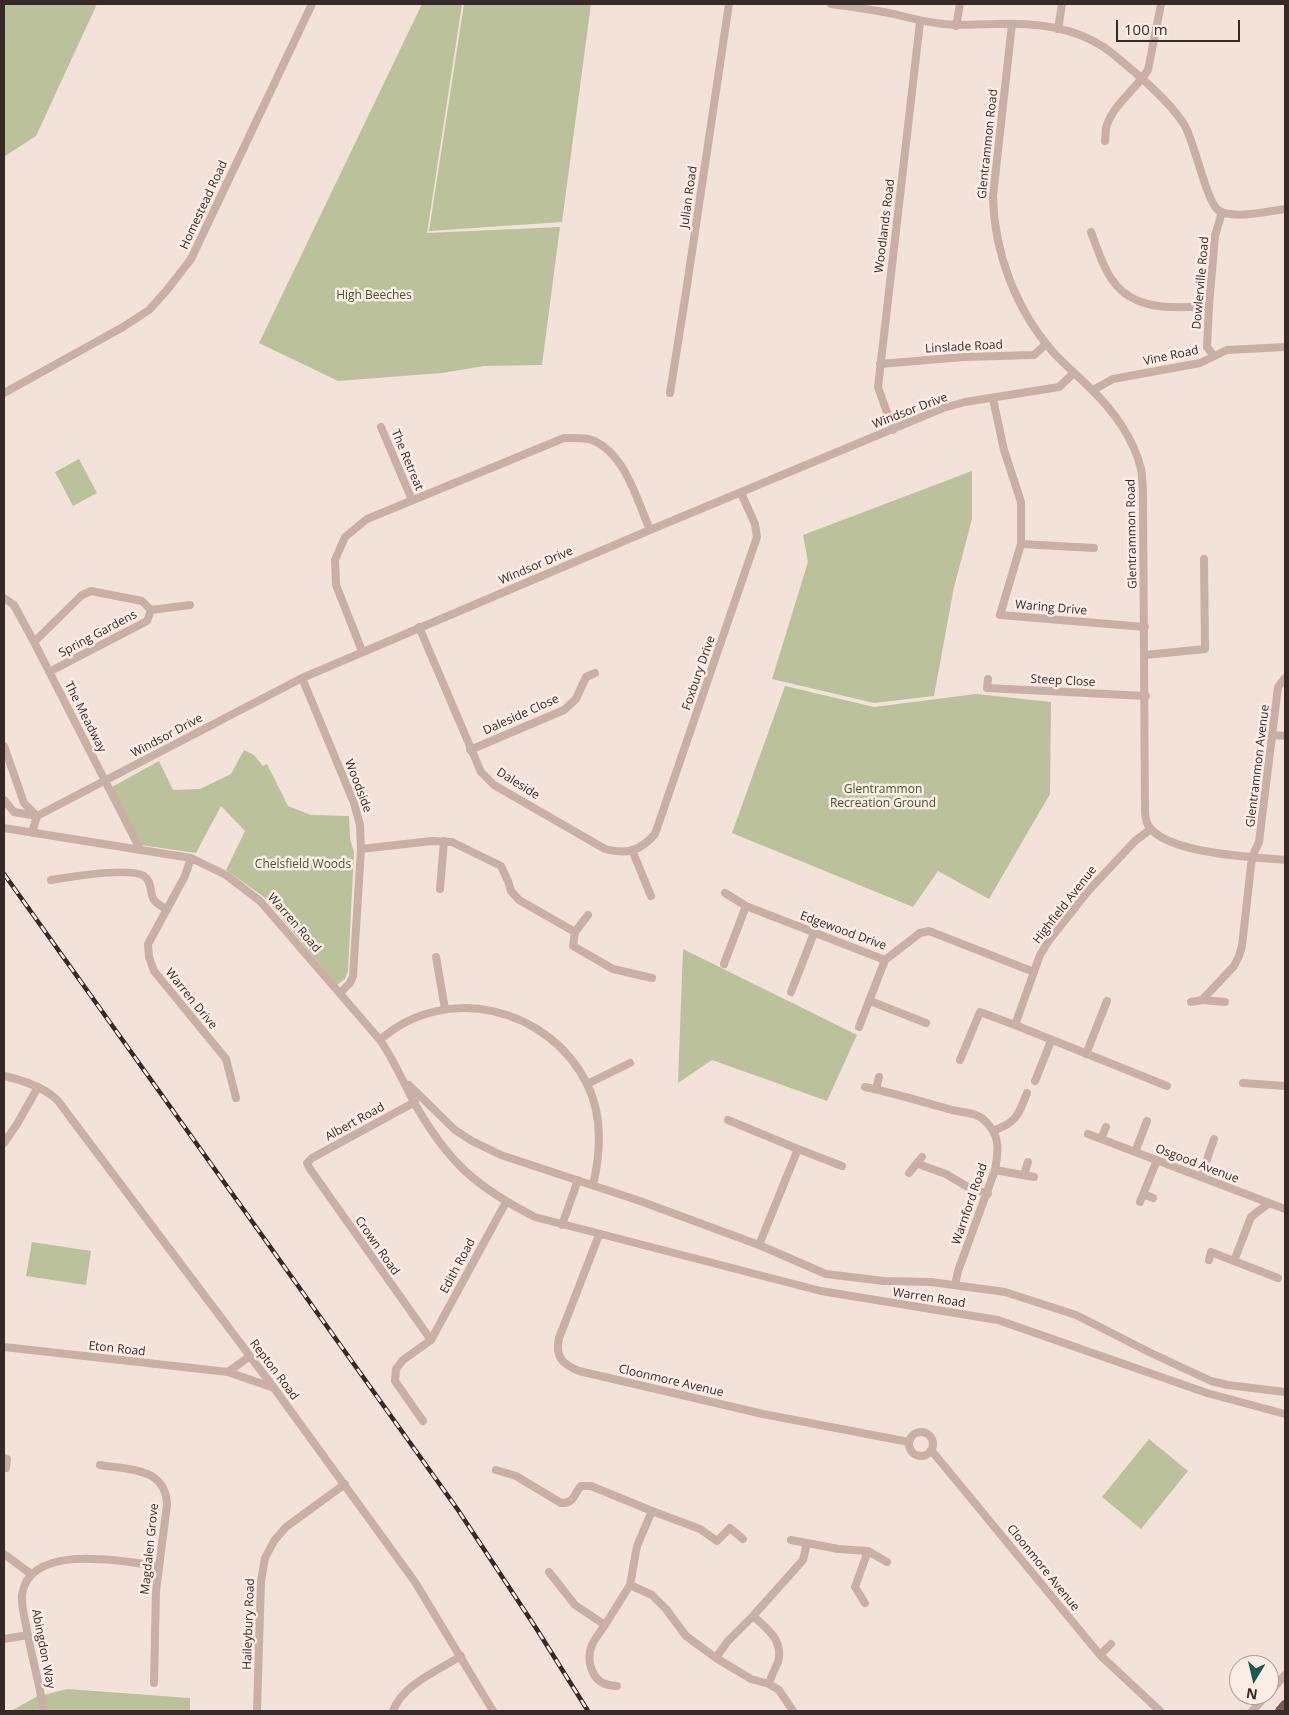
<!DOCTYPE html>
<style>
body{margin:0}
#map{position:relative;width:1289px;height:1715px;overflow:hidden;background:#f2e2da;font-family:"Open Sans",sans-serif}
canvas{display:block}
.frame{position:absolute;inset:0;border:5px solid #362927;pointer-events:none}
.north{position:absolute;left:1229px;top:1655px;width:50px;height:50px;box-sizing:border-box;background:#faede6;border:1px solid #ac9f9a;border-radius:50%;rotate:189deg;font-size:14px;font-weight:700;line-height:20px;text-align:center;color:#362927}
.north::after{content:'';display:block;margin:auto;width:18px;height:22px;background:#1c5850;clip-path:polygon(50% 0,100% 100%,50% 72%,0 100%)}
.scale{position:absolute;left:1116px;top:20px;width:124px;height:22px;box-sizing:border-box;border:2px solid #362927;border-top:0;padding-left:6px;font-size:15px;line-height:18px;white-space:nowrap;color:#362927;-webkit-text-stroke:4px #faede6;paint-order:stroke}
</style>
<div id="map">
<canvas width="1289" height="1715"></canvas>
<div class="frame"></div>
<div class="north">N</div>
<div class="scale">100 m</div>
</div>
<script>
const g = document.querySelector('canvas').getContext('2d');
g.lineJoin = 'round';
function paint(path, color) {
  g.fillStyle = color;
  g.fill(path, 'evenodd');
}
function stroke(path, color, width, dash) {
  g.strokeStyle = color;
  g.lineWidth = width;
  g.lineCap = dash ? 'butt' : 'round';
  g.setLineDash(dash || []);
  g.stroke(path);
}
function label(font, color, halo, rows, align = 'center') {
  g.font = font + ' "Open Sans",sans-serif';
  g.lineWidth = 5;
  g.setLineDash([]);
  g.textBaseline = 'middle';
  g.strokeStyle = halo;
  g.fillStyle = color;
  for (const [text, x, y, turn = 0] of rows) {
    g.save();
    g.translate(x, y);
    g.rotate((+turn || 0) * Math.PI / 180);
    g.textAlign = isNaN(turn) ? turn : align;
    if (halo) g.strokeText(text, 0, 0);
    g.fillText(text, 0, 0);
    g.restore();
  }
}
const green = new Path2D(`
 M4 4H97L36 136 5 156Z
 M422 4H462L427 233 560 227 542 365 484 366 442 373 338 381 259 343Z
 M464 4H591L562 222 429 231Z
 M79 459 97 493 73 506 55 472Z
 M972 471V519L954 587 934 696 874 703 772 679 808 562 803 535Z
 M785 686 874 707 976 694 1051 702 1050 794 989 899 938 871 913 907 732 833Z
 M244 750 254 755 263 766 267 764 288 806 311 815 349 816 350 839 354 852 348 971 345 979 337 985 264 897 226 870 245 831 221 806 196 853 141 845 112 787 159 761 173 790 200 789 231 774Z
 M683 949 857 1035 827 1101 712 1060 678 1083Z
 M32 1242 91 1251 86 1285 26 1276Z
 M1149 1439 1188 1471 1141 1529 1102 1497Z
 M67 1689 190 1698V1711H11L36 1697Z`);
const minor = new Path2D(`
 M831 4C854 7 876 10 898 15 913 19 927 22 943 24 960 26 978 24 995 24 1037 22 1081 27 1113 54 1136 73 1170 101 1185 126 1195 144 1206 200 1218 210 1231 220 1270 211 1285 209
 M1012 24 993 196C994 252 1016 310 1053 352 1065 365 1079 377 1091 389 1113 410 1134 439 1141 469 1143 480 1143 491 1143 503L1145 811C1145 818 1146 824 1151 829 1173 854 1253 857 1285 860
 M956 26 960 4
 M1058 29 1062 4
 M1105 141C1106 136 1105 130 1107 125 1114 104 1136 89 1148 70L1161 4
 M1091 232C1097 248 1103 268 1113 281 1135 312 1176 308 1209 306
 M1213 355 1207 347 1209 306 1215 236 1222 212
 M880 364 964 357 1034 355 1046 344
 M1093 390 1113 379 1200 363 1227 350 1285 347
 M4 393 123 327 149 310 167 290 191 259 312 4
 M670 393 686 292 729 4
 M993 399 1004 450 1021 502V544L1000 615 1145 627
 M381 427 412 500
 M893 430 878 387 920 22
 M1021 544 1094 548
 M4 598 14 605 34 642 140 849
 M151 610 190 605
 M419 627 481 772 494 785 605 849C627 855 640 851 655 834L757 537 755 524 741 493
 M34 642 82 595 91 591 142 601 151 610 147 621 49 672
 M362 651 336 585 335 560 345 537 367 519 564 438C573 438 584 437 592 440 625 453 637 500 650 530
 M1145 655 1205 649 1204 559
 M302 678 354 803 360 825 361 849 353 976 350 983 340 993
 M988 679 987 688 1146 696
 M1273 735 1285 736
 M4 746 24 803 37 816
 M470 750 564 710 576 699 586 677 595 673
 M4 800 14 812 37 816
 M4 828 191 858 226 875 260 901 380 1040C394 1060 403 1082 415 1104 448 1162 476 1187 535 1217L821 1291 998 1320 1207 1393 1285 1414
 M1151 829 1135 841 1089 890 1050 939 1040 955 1015 1025 1167 1086
 M32 833 37 816 302 678 650 530 943 408 965 402 1059 387 1074 373
 M361 849 432 841 452 842 501 866 508 881 511 891 519 900 575 932
 M632 850 651 896
 M191 858 185 876 148 944 149 957 154 971 226 1059 236 1098
 M51 880C69 877 130 867 144 876 153 882 149 893 154 900 157 904 163 907 167 910
 M440 889 444 841
 M725 893 746 906 885 960 920 933 929 931 1034 972
 M588 915 575 932 573 946 613 969 652 978
 M436 957 445 1009
 M724 964 746 906
 M791 992 814 933
 M1202 1000 1234 966 1239 956 1242 946 1252 857 1259 842 1278 687 1285 678
 M870 1001 926 1023
 M1191 1002 1202 1000 1225 1002
 M859 1027 885 960
 M380 1040C445 982 549 1007 587 1084 603 1116 601 1151 593 1185
 M1086 1054 1107 1001
 M960 1060 980 1012 1015 1025
 M4 1076C22 1080 41 1086 55 1098 61 1103 65 1111 70 1117L274 1388 415 1582 493 1711
 M1035 1081 1051 1041
 M1243 1083 1285 1086
 M587 1084 630 1063
 M409 1085 455 1130 472 1141 501 1155 640 1201 759 1245 826 1274 884 1281 931 1282 1005 1292 1076 1315 1151 1353 1211 1381 1228 1385 1285 1392
 M865 1087C894 1093 923 1102 952 1110 964 1113 978 1112 987 1123 1001 1137 998 1153 995 1170L958 1271 955 1285
 M876 1089 879 1077
 M415 1102 312 1158 307 1163 310 1169 431 1340
 M728 1120 798 1149
 M993 1131C1017 1122 1018 1116 1027 1093
 M1088 1134 1285 1209
 M1101 1139 1106 1127
 M4 1143 17 1124 38 1087
 M1135 1152 1147 1121
 M918 1164 946 1174 966 1186 988 1194
 M995 1170 1034 1177
 M909 1173 922 1157
 M1024 1175 1028 1162
 M1201 1177 1214 1139
 M1143 1194 1153 1198
 M1140 1202 1157 1160
 M1269 1203 1251 1217 1234 1261 1278 1278
 M562 1225 578 1180
 M599 1235 559 1338C555 1357 562 1364 579 1371L763 1414 909 1442
 M759 1245 798 1149 842 1166
 M1209 1260 1211 1252 1234 1261
 M4 1347 228 1372 274 1388
 M228 1372 250 1356
 M423 1421 395 1381 396 1369 403 1360 431 1340 506 1202
 M909 1444a12 12 0 1 1 24 0a12 12 0 1 1-24 0Z
 M931 1450 1100 1655 1160 1711
 M4 1458 7 1459 6 1468
 M100 1465C129 1470 166 1467 167 1505L156 1591 154 1683
 M496 1470 516 1476 561 1503C575 1503 573 1495 581 1486H591L652 1511 637 1546 630 1585 605 1625 575 1605 549 1572
 M652 1511 700 1529 717 1541 730 1528 743 1539
 M791 1540 807 1543
 M4 1554 31 1574
 M630 1585 652 1595 666 1609 686 1636 716 1658 751 1679 769 1684 779 1690 793 1711
 M865 1603 855 1587 868 1551
 M753 1616C767 1628 784 1641 778 1662 775 1669 771 1676 769 1684
 M605 1625C601 1631 595 1638 592 1645 586 1658 591 1679 605 1684 609 1685 614 1686 617 1686
 M4 1639 28 1635
 M1100 1655 1111 1644
 M716 1658 727 1642 753 1616 803 1560 807 1543 838 1549 868 1551 887 1562
 M1269 1693 1285 1675
 M1247 1695 1258 1705
 M44 1711C39 1682 31 1654 26 1625 24 1616 21 1604 22 1595 29 1542 124 1561 158 1566
 M257 1711 261 1581 265 1558 274 1541 286 1527 345 1484
 M393 1711C402 1685 439 1670 461 1656
 M1252 1711 1267 1695`);
const major = new Path2D(`
 M1280 1711 1285 1705`);
const rail = new Path2D(`
 M4 874 458 1510 536 1628 588 1711`);
const streetNames = [
 ["Glentrammon Road",988,144,-84],
 ["Julian Road",689,197,-82],
 ["Homestead Road",204,205,-65],
 ["Woodlands Road",885,226,-83],
 ["Dowlerville Road",1201,283,-85],
 ["Linslade Road",964,347,-3],
 ["Vine Road",1171,356,-12],
 ["Windsor Drive",910,411,-21],
 ["The Retreat",407,460,67],
 ["Glentrammon Road",1132,534,-91],
 ["Windsor Drive",536,566,-23],
 ["Waring Drive",1051,608,5],
 ["Spring Gardens",98,634,-28],
 ["Foxbury Drive",699,673,-71],
 ["Steep Close",1063,681,3],
 ["Daleside Close",521,715,-24],
 ["The Meadway",85,717,63],
 ["Windsor Drive",167,736,-28],
 ["Glentrammon Avenue",1258,766,-83],
 ["Daleside",518,784,32],
 ["Woodside",358,786,69],
 ["Highfield Avenue",1065,905,-52],
 ["Warren Road",294,923,49],
 ["Edgewood Drive",843,931,20],
 ["Warren Drive",191,999,51],
 ["Albert Road",355,1122,-29],
 ["Osgood Avenue",1197,1164,21],
 ["Warnford Road",970,1204,-71],
 ["Crown Road",377,1246,55],
 ["Edith Road",458,1266,-62],
 ["Warren Road",929,1298,9],
 ["Eton Road",117,1349,6],
 ["Repton Road",274,1370,53],
 ["Cloonmore Avenue",671,1381,13],
 ["Magdalen Grove",150,1549,-84],
 ["Cloonmore Avenue",1043,1568,51],
 ["Haileybury Road",249,1624,-88],
 ["Abingdon Way",43,1649,79]
];
const parkNames = [
 ["High Beeches",374,296],
 ["Glentrammon",883,790],
 ["Recreation Ground",883,804],
 ["Chelsfield Woods",303,865]
];
paint(green, '#bbc19a');
stroke(minor, '#caafa6', 8);
stroke(major, '#785c58', 10);
stroke(rail, '#362927', 4.5);
stroke(rail, '#faede6', 2.5, [8]);
label('12px', '#362927', '#faede6', streetNames);
label('12px', '#4d552a', '#faede6', parkNames);
</script>
